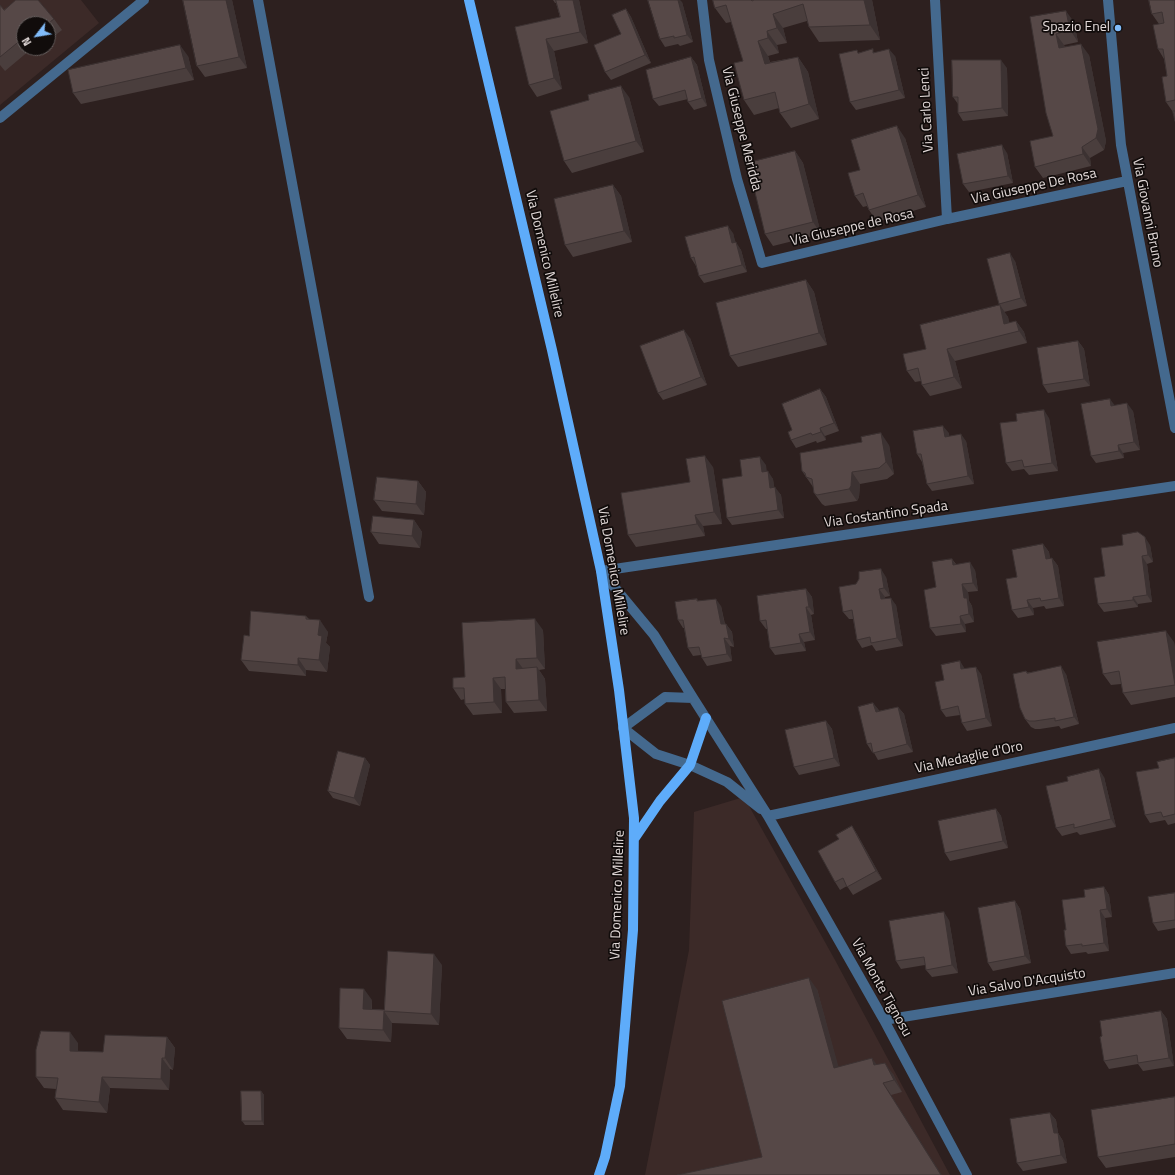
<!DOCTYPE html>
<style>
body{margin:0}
#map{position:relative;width:1175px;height:1175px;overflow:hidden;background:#2d201f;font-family:"Titillium Web",sans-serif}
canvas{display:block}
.north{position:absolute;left:16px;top:16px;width:40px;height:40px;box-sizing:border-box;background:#110c0b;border:1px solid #655e5d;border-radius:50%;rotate:239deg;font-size:11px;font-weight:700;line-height:16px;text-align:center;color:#e3dad9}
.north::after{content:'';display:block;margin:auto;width:14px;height:18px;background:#81bcfa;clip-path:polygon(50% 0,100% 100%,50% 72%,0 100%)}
</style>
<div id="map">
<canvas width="1175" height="1175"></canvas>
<div class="north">N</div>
</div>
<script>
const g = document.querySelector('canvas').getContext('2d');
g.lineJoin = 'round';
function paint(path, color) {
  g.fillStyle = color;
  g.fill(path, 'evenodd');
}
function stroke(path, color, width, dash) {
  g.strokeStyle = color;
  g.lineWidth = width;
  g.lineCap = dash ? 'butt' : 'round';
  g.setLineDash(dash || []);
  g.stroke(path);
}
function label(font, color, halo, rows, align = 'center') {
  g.font = font + ' "Titillium Web",sans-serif';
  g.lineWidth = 3.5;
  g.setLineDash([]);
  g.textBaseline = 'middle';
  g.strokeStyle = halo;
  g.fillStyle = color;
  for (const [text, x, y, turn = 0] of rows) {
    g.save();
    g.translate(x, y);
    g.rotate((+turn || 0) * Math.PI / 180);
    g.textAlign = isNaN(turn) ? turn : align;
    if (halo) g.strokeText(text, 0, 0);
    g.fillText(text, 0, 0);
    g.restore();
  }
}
const built = new Path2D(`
 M0 0H81L99 23 0 105ZM24 24H48V48H24Z
 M744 797 835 960 950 1175H645L689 950 694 812Z`);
const minor = new Path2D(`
 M258 0 369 597
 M702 0 709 60 737 179 762 263 947 219 1127 181
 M935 0 947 219
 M1108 0 1121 145 1175 428
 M0 118 144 0
 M601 571 654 635 693 698 768 816 884 1020 967 1175
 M601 571 1175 486
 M693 698 665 697 623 728 656 754 690 765 727 782 761 809
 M768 816 1175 728
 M884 1020 1175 973`);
const major = new Path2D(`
 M469 0 552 350 601 571 619 690 634 818 633 930 620 1086 605 1157 599 1175
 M634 839 660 801 690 765 706 718`);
const wall = new Path2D(`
 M15 0H38L54 19 62 30 48 41V24H24V48H39L33 53 30 50 5 71 0 65V5L4 10 16 1Z
 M232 0 247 68 205 77 197 66Z
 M553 0H579L588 43 554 51 562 89 537 97 529 85 515 27 560 17 556 3H555Z
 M713 0H872L880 40 819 42 809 27 807 21 783 28 787 43 777 45 779 53 768 56 770 62 798 57 808 72 819 119 791 128 780 113 779 108 754 115 744 100 743 61 731 22 726 23 715 8Z
 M1175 0V121L1173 112 1166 102 1167 76 1164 59 1158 49 1159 24 1152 14Z
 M682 2 693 42 680 46 678 44 665 47 660 39Z
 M626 9 631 17 651 63 611 80 605 72 621 34Z
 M1030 17 1074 22 1078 42 1064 45 1065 47 1089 55 1106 141 1104 150 1090 158 1091 166 1043 178 1035 167 1053 136Z
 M875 52 895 56 905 98 856 110 850 102 859 53Z
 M188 56 194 80 81 104 73 93Z
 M691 57 697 65 707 106 694 110 688 102V99L659 106 653 99Z
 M1007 68 1008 116 963 121 958 113V104L953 97Z
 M629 97 644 152 572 173 564 161 589 100Z
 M905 138 926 207 877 222 869 210 867 206 863 207 855 196 860 170Z
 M795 151 803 163 821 234 773 246 765 234Z
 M1007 153 1013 183 969 192 963 184Z
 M613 185 621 196 632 242 573 257 565 245Z
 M733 233 735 242 741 250 747 272 704 283 699 276 696 266 691 258Z
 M1015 261 1027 306 1004 312 1008 317 1009 323 1016 321 1024 332 1027 343 955 361 962 388 930 396 922 385 921 381 915 382 907 371 926 349 1000 305 999 304Z
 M806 280 814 292 827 345 738 367 730 356Z
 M690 338 707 385 663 400 658 393Z
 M1078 341 1084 349 1090 386 1048 393 1043 385Z
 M820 389 826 397 839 431 825 436 826 440 817 443 816 441 796 448 791 440 792 430Z
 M1115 405 1133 411 1140 450 1123 453 1124 458 1096 463 1091 456Z
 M1049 418 1058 471 1029 475 1024 469 1012 471 1006 463Z
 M949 433V436L966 441 974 484 932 491 927 484 922 462 917 454Z
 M889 445 894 474 887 479 860 484 859 497 857 501 825 506 822 504 814 493 813 487 802 471Z
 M766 465V471L773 479 774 487 781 495 784 518 732 525 727 518 742 476Z
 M713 467 722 524 703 526 705 536 636 547 628 535 690 482Z
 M418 481 426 492 424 515 382 511 374 500Z
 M414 520 422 532 420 548 379 544 371 532Z
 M1043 544 1049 552 1050 559 1052 558 1058 566 1064 606 1046 609 1044 606 1033 608 1034 615 1018 618 1012 610 1017 577Z
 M1150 545 1153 562 1147 564 1152 602 1138 604V607L1104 612 1098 604 1105 576Z
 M952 559 956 564 975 570 978 591 968 592 969 601 972 606 974 622 965 624 966 632 936 636 930 628 936 587Z
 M886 577 890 596 885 597V599L896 605 903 646 876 651 872 645 862 648 857 640 853 619H849L843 612 856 584 859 579Z
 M806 589 812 597 814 614 811 615 815 640 804 642 806 651 775 655 770 648 767 629H766L760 621Z
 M697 599 698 601 721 606 725 624H726L732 632 734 647 730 646 732 661 707 666 702 658 701 655 693 656 688 648 684 628H683L678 620Z
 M306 616 309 619 328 632 326 643 330 647 327 672 306 670V676L249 671 241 660 249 636Z
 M543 630 545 669 539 670 545 679 547 711 514 713 506 702 505 689H501L502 713 473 715 465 704V699L461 700 453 688 465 677Z
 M1174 642 1175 649V697L1131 705 1123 693 1121 684 1111 685 1103 674Z
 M965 669 981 674 992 726 967 731 962 723 960 715 946 717 941 710 944 680Z
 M1026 671 1028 673 1066 674 1079 724 1061 729 1059 726 1040 729H1035L1031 727 1025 719Z
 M873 703 879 711 898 707 904 714 913 752 878 760 873 751 872 752 867 744Z
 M826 721 832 729 840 766 799 775 794 767Z
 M365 758 370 765 360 806 333 798 328 791Z
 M1175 758V823L1168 825 1165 820 1150 823 1145 815 1159 768Z
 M1104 777 1116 827 1080 835 1077 832 1062 836 1056 828Z
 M996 809 1001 816 1008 848 950 861 945 853Z
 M852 826 857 834 882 879 853 895 847 886 840 890 835 882 839 839Z
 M1104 887 1109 895 1112 917 1105 918 1109 951 1088 954 1086 952 1071 954 1066 946V930L1085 897Z
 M1175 893V928L1158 931 1153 923Z
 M1015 901 1020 909 1031 963 993 971 988 963Z
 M949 920 958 973 932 977 926 970 925 965 901 969 896 961Z
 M442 965 439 1025 392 1023 391 1042 347 1039 339 1028 372 1000V1009L384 1010Z
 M817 989 838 1067 877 1065 893 1074 902 1092 891 1095 762 1157Z
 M1161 1011 1167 1019 1174 1066 1143 1071 1138 1064 1109 1069 1104 1061 1102 1036Z
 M167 1037 175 1048 173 1070 170 1069 169 1090 110 1088 107 1113 63 1110 55 1098 56 1089 44 1088 36 1077 78 1043V1051L103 1052Z
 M261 1091 264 1095V1125H245L242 1121Z
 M1175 1097V1157L1106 1168 1098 1157Z
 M1050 1113 1056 1120 1058 1133 1063 1141 1067 1163 1023 1171 1017 1163Z`);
const shadedWall = new Path2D(`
 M226 0H232L247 68 239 57Z
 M573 0H579L588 43 580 32Z
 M678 0H680L682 2 693 42 687 35Z
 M864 0H872L880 40 870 25Z
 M626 9 631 17 651 63 645 55Z
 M1066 11 1074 22 1078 42 1070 30Z
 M773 14 783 28 787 43 777 28Z
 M767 31 777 45 779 53 768 38Z
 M1056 34 1064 45 1067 59 1059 48Z
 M546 39 554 51 562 89 554 78Z
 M758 41 768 56 775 78 765 64Z
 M1081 44 1089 55 1106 141 1104 150 1096 138Z
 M180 45 188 56 194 80 186 68Z
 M889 49 895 56 905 98 899 90Z
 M691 57 697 65 707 106 702 98Z
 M798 57 808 72 819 119 809 104Z
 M1001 60 1007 68 1008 116 1002 108Z
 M621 86 629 97 644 152 636 141Z
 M897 126 905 138 926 207 918 195Z
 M1002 145 1007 153 1013 183 1008 176Z
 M1082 147 1090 158 1091 166 1083 154Z
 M795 151 803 163 821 234 813 222Z
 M613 185 621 196 632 242 624 231Z
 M728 226 733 233 738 251 732 243Z
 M736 242 741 250 747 272 742 265Z
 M1010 253 1015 261 1027 306 1021 298Z
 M806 280 814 292 827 345 819 333Z
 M1000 305 1008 317 1012 333 1004 324Z
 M1016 321 1024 332 1027 343 1019 331Z
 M684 330 690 338 707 385 701 377Z
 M1078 341 1084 349 1090 386 1084 379Z
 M947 349 955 361 962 388 954 377Z
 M820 389 826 397 839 431 834 423Z
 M1110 399 1116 407 1111 406Z
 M1127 403 1133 411 1140 450 1134 442Z
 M1044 410 1049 418 1058 471 1052 463Z
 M943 426 949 433 950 445 945 437Z
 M820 428 825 436 826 440 821 432Z
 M881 433 889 445 894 474 886 462Z
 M961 434 966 441 974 484 968 476Z
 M1118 445 1123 453 1124 458 1119 451Z
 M705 456 713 467 722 524 714 512Z
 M760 457 766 465 768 480 762 472Z
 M768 471 773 479 775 495 770 488Z
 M852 472 860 484 859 497 857 501 849 489Z
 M418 481 426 492 424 515 416 504Z
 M775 487 781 495 784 518 778 510Z
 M695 515 703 526 705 536 697 524Z
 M414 520 422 532 420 548 412 536Z
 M1145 537 1150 545 1153 562 1148 555Z
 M1043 544 1049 552 1051 567 1046 559Z
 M1142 556 1147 564 1152 602 1147 595Z
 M1052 558 1058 566 1064 606 1059 598Z
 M952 559 957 567 953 565Z
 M970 562 975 570 978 591 973 583Z
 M881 569 886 577 890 596 884 588Z
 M962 584 968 592 969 601 972 606 974 622 969 614 964 598Z
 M806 589 812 597 814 614 809 607Z
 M879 589 885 597 886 607 881 599Z
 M1133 597 1138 604V607L1133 600Z
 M891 598 896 605 903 646 897 638Z
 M716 599 721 606 726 632 721 624Z
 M1027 600 1033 608 1034 615 1029 607Z
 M806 607 811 615 815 640 810 632Z
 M960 616 965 624 966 632 961 624Z
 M535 619 543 630 545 669 537 658Z
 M320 620 328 632 326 643 330 647 327 672 319 660 318 635Z
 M726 624 732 632 734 647 729 639Z
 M1166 631 1174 642 1175 649V685Z
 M799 634 804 642 806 651 801 643Z
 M724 638 730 646 732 661 727 654Z
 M298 658 306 670V676L298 665Z
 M516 659 524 670 516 669Z
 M960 661 965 669H961Z
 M1061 666 1066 674 1079 724 1074 717Z
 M537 667 545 679 547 711 539 700Z
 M976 667 981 674 992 726 986 718Z
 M493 678 501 689 502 713 494 702Z
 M873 703 879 710 882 720 876 712Z
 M898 707 904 714 913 752 907 744Z
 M826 721 832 729 840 766 834 758Z
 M365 758 370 765 360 806 354 798Z
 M1099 769 1104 777 1116 827 1111 819Z
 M996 809 1001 816 1008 848 1003 841Z
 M852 826 857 834 882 879 876 871Z
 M1104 887 1109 895 1112 917 1107 909Z
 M1015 901 1020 909 1031 963 1025 956Z
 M1100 910 1105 918 1109 951 1104 943Z
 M944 912 949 920 958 973 952 965Z
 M434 954 442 965 439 1025 431 1014Z
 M809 978 817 989 842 1079 834 1068Z
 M364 989 372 1000 371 1020 363 1009Z
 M384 1011 392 1023 391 1042 383 1030Z
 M1161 1011 1167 1019 1174 1066 1169 1058Z
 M70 1032 78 1043V1063L70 1051Z
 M167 1037 175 1048 173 1070 165 1058Z
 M162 1058 170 1069 169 1090 161 1079Z
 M872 1058 880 1069 874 1065Z
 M885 1063 893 1074 902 1092 894 1080Z
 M102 1077 110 1088 107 1113 99 1102Z
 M883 1083 891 1095 942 1175H941Z
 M261 1091 264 1095V1125L262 1121Z
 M1050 1113 1056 1120 1058 1133 1063 1141 1067 1163 1061 1155 1054 1133Z`);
const building = new Path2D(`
 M16 0H38L54 19 47 24H24V41L22 39 0 57V5L4 10Z
 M183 0H226L239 57 197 66Z
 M556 0H573L580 32 546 39 554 78 529 85 515 27 560 17Z
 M648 0H678L687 35 674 38V36L660 39Z
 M713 0H751L752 1 754 0H864L870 25 809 27 803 4 773 14 777 28 767 31 768 38 758 41 765 64 798 57 809 104 780 113 775 92 744 100 734 63 743 61 726 5 715 8Z
 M1149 0H1175V100L1166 102 1162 77 1167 76 1163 49H1158L1153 25 1164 23 1162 12 1152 14Z
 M626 9 645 55 605 72 594 45 621 34 612 15Z
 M1066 11 1070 30 1056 34 1059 48 1081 44 1098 129 1096 138 1082 147 1083 154 1035 167 1030 141 1053 136 1046 113 1030 17Z
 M180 45 186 68 73 93 68 70Z
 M873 49V53L889 49 899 90 850 102 839 54 857 50 858 53Z
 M691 57 702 98 688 102 685 90 653 99 646 70Z
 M952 60H1001L1002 108 958 113V97H953Z
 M621 86 636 141 564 161 550 111 589 100 588 95Z
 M1173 111H1175V121Z
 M897 126 918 195 869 210 863 193 855 196 848 173 860 170 851 140Z
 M1002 145 1008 176 963 184 957 154Z
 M795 151 813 222 765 234 748 163Z
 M613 185 624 231 565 245 554 199Z
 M728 226 732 243 736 242 742 265 699 276 694 257 691 258 685 237Z
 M1010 253 1021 298 999 304 987 259Z
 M806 280 819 333 730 356 716 303Z
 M1000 305 1004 324 1016 321 1019 331 947 349 954 377 922 385 918 368 907 371 903 354 926 349 920 325Z
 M684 330 701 377 658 393 640 346Z
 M1078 341 1084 379 1043 385 1037 348Z
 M820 389 834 423 820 428 821 432 812 435 811 433 791 440 788 432 792 430 782 404Z
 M1110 399 1111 406 1127 403 1134 442 1118 445 1119 451 1091 456 1081 404Z
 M1044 410 1052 463 1024 467 1022 460 1006 463 1000 423 1017 421 1016 414Z
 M943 426 945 437 961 434 968 476 927 484 921 454H917L913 431Z
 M881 433 886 462 879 468 852 472 851 486 849 489 817 495 814 493 812 479 806 477 805 473 802 471 800 453 862 442 861 437Z
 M705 456 714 512 695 515 697 524 628 535 621 493 690 482 686 459Z
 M760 457 762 472 768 471 770 488 775 487 778 510 727 518 722 479 742 476 740 460Z
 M377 477 418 481 416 504 374 500Z
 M373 516 414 520 412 536 371 532Z
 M1138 532 1145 537 1148 555 1142 556 1147 595 1133 597V600L1098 604 1094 578 1105 576 1101 548 1123 545 1122 535Z
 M1043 544 1046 559 1052 558 1059 598 1041 601 1040 598 1027 600 1029 607 1012 610 1006 579 1017 577 1012 550Z
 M952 559 953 565 970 562 973 583 962 584 964 598H967L969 614 960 616 961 624 930 628 924 590 936 587 932 562Z
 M881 569 884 588 879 589 881 599 891 598 897 638 871 643 870 637 857 640 852 610 843 612 839 587 856 584 859 579V572Z
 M806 589 809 607H806L810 632 799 634 801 643 770 648 766 620 760 621 757 596Z
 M697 599V601L716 599 721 624H726L729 639 724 638 727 654 702 658 699 647 688 648 683 620H678L675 602Z
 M251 611 306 616V619L320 620 318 635 322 636 319 660 298 658V665L241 660 244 635 249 636Z
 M535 619 537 658 516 659V669L537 667 539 700 506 702 505 677 493 678 494 702 465 704 464 688H453V678L465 677 462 623Z
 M1166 631 1175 685 1123 693 1119 671 1103 674 1097 642Z
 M960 661 961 669 976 667 986 718 962 723 958 706 941 710 935 682 944 680 941 665Z
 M1061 666 1074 717 1055 721V718L1035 721H1029L1025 719 1020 708 1013 674 1026 671 1027 673Z
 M873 703 876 712 898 707 907 744 873 753 871 743 867 744 858 707Z
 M826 721 834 758 794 767 785 730Z
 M338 751 365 758 354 798 328 791Z
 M1175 758V814L1163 817 1161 812 1145 815 1136 772 1159 768 1157 762Z
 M1099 769 1111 819 1074 828V824L1056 828 1046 786 1068 781 1067 777Z
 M996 809 1003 841 945 853 938 821Z
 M852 826 876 871 847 887 843 878 835 882 818 851 839 839 836 835Z
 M1104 887 1107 909 1100 910 1104 943 1082 946V944L1066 946 1064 930H1066L1062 900 1085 897 1084 890Z
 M1175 893V920L1153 923 1148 897Z
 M1015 901 1025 956 988 963 978 908Z
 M944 912 952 965 926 970 924 957 896 961 889 921Z
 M388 951 434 954 431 1014 384 1011 383 1030 339 1028 340 988 364 989 363 1009 384 1010Z
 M809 978 834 1068 872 1058 874 1065 885 1063 894 1080 883 1083 941 1175H677L762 1157 722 1001Z
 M1161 1011 1169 1058 1138 1063 1137 1055 1104 1061 1100 1037 1102 1036 1100 1021Z
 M41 1031 70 1032V1051L103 1052 105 1035 167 1037 165 1058H162L161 1079 102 1077 99 1102 55 1098 58 1078 36 1077V1050Z
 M241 1091H261L262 1121H242Z
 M1175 1097V1144L1098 1157 1091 1110Z
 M1050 1113 1054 1133H1058L1061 1155 1017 1163 1010 1119Z`);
const markers = [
 [1118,28,4,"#81bcfa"]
];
const poiNames = [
 ["Spazio Enel",1110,28]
];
const streetNames = [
 ["Via Carlo Lenci",927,110,-93],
 ["Via Giuseppe Meridda",741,129,76],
 ["Via Giuseppe De Rosa",1034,187,-12],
 ["Via Giovanni Bruno",1147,213,79],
 ["Via Giuseppe de Rosa",852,228,-13],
 ["Via Domenico Millelire",544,254,77],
 ["Via Costantino Spada",886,515,-8],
 ["Via Domenico Millelire",613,571,80],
 ["Via Medaglie d'Oro",969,758,-12],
 ["Via Domenico Millelire",618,895,-88],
 ["Via Salvo D'Acquisto",1027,983,-9],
 ["Via Monte Tignosu",881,988,61]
];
paint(built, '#3c2a28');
stroke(minor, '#44698e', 10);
stroke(major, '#5eacfa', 10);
paint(wall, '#4a3e3d');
paint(shadedWall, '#3c3232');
paint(building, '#564847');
stroke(building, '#3c3232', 1);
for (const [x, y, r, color] of markers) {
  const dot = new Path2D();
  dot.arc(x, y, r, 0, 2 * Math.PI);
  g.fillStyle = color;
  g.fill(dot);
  stroke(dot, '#110c0b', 1.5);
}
label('14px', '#e3dad9', '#110c0b', poiNames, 'right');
label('14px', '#e3dad9', '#110c0b', streetNames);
</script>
